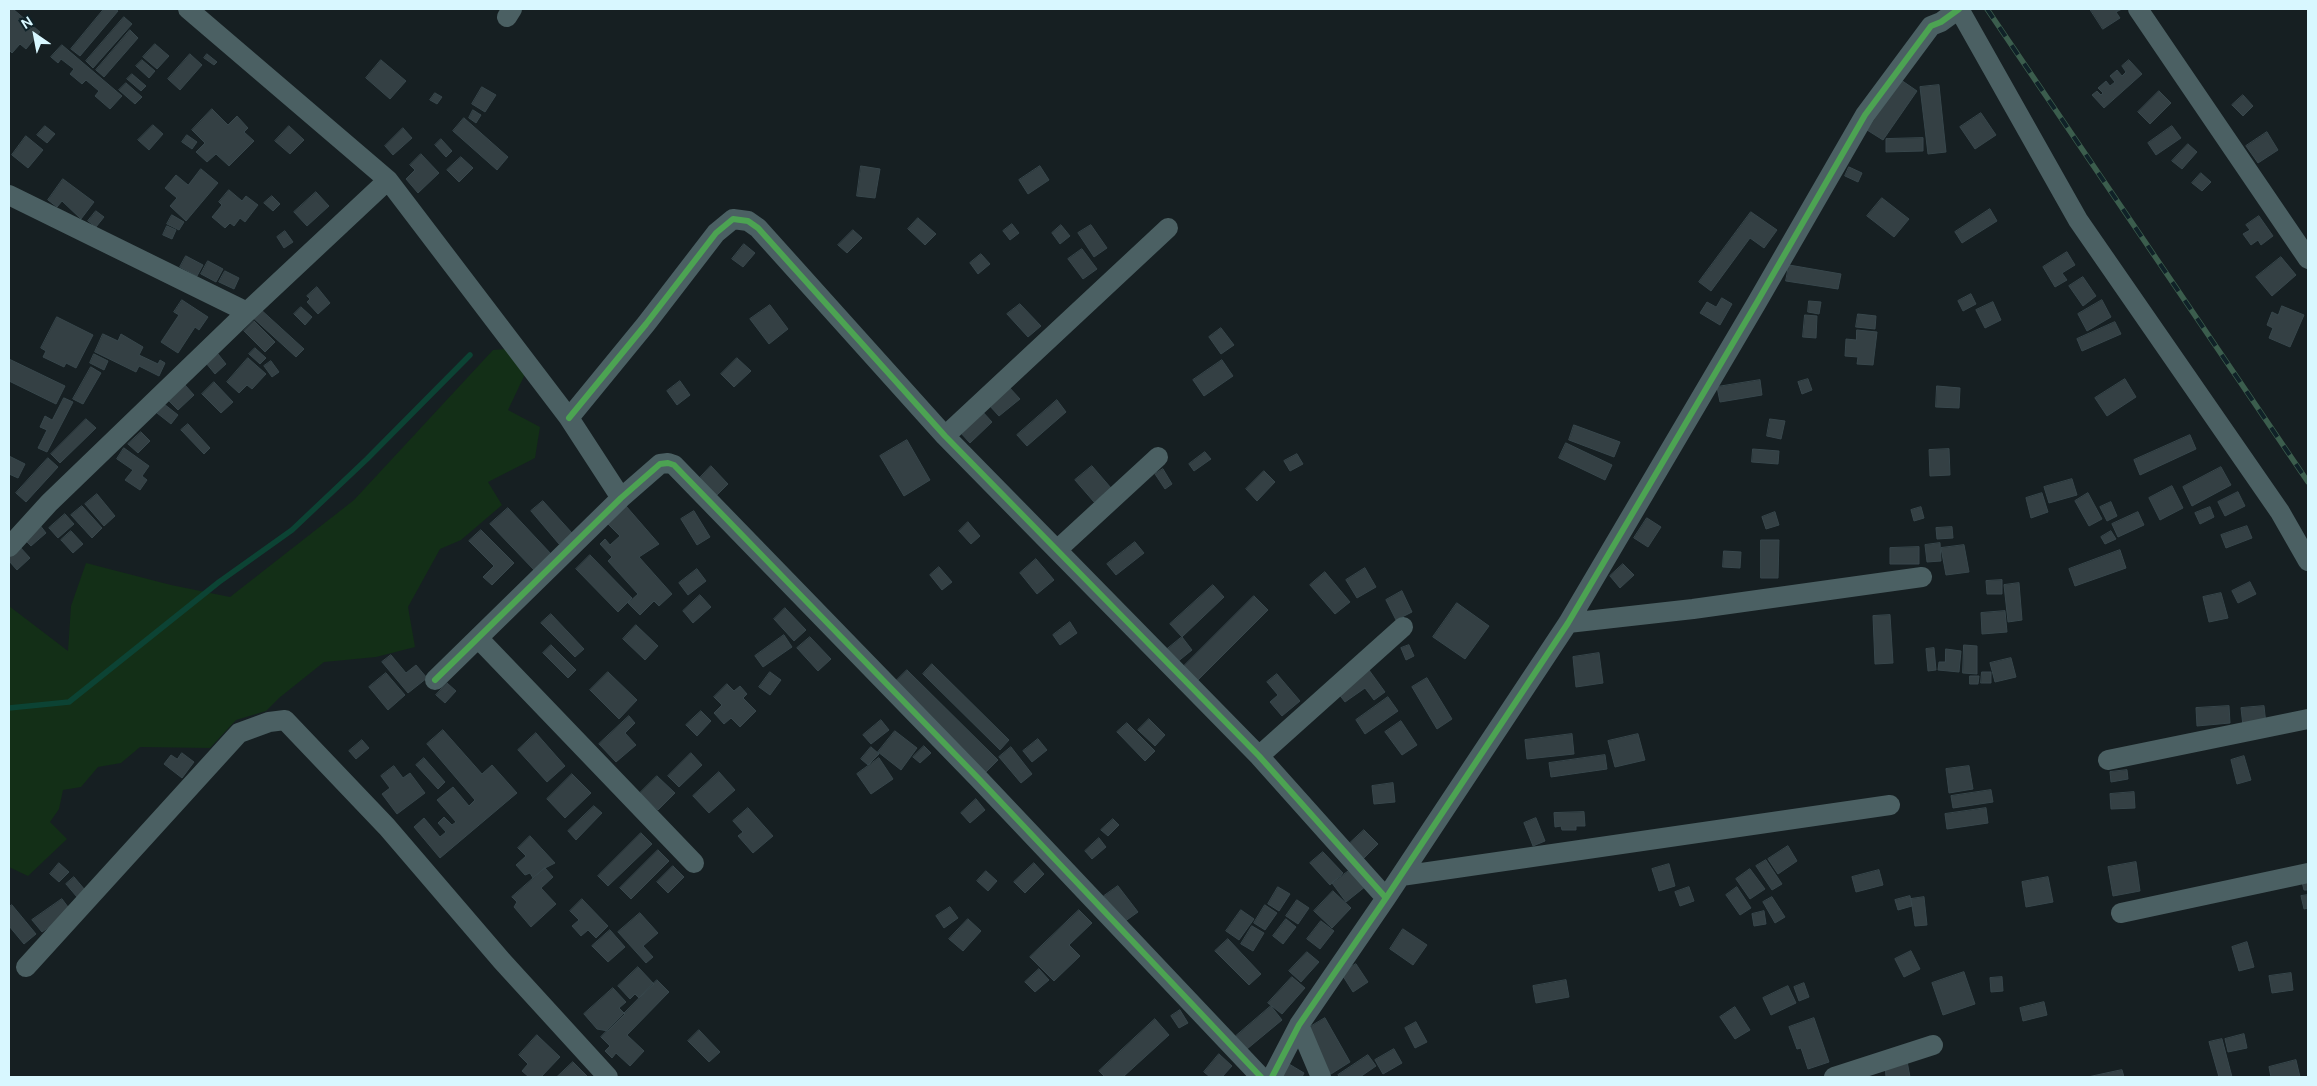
<!DOCTYPE html>
<style>
body{margin:0}
#map{position:relative;width:2317px;height:1086px;overflow:hidden;background:#161f22;font-family:"DM Sans",sans-serif}
canvas{display:block}
.frame{position:absolute;inset:0;border:10px solid #d8f7ff;pointer-events:none}
.north{position:absolute;left:10px;top:10px;width:50px;height:50px;-webkit-text-stroke:4px #102228;paint-order:stroke;rotate:327deg;font-size:14px;font-weight:700;line-height:20px;text-align:center;color:#d8f7ff}
.north::after{content:'';display:block;margin:auto;width:18px;height:22px;background:#d8f7ff;clip-path:polygon(50% 0,100% 100%,50% 72%,0 100%)}
</style>
<div id="map">
<canvas width="2317" height="1086"></canvas>
<div class="frame"></div>
<div class="north">N</div>
</div>
<script>
const g = document.querySelector('canvas').getContext('2d');
g.lineJoin = 'round';
function paint(path, color) {
  g.fillStyle = color;
  g.fill(path, 'evenodd');
}
function stroke(path, color, width, dash) {
  g.strokeStyle = color;
  g.lineWidth = width;
  g.lineCap = dash ? 'butt' : 'round';
  g.setLineDash(dash || []);
  g.stroke(path);
}
const green = new Path2D(`
 M506 349 526 372 508 410 540 427 535 458 488 482 502 505 461 540 440 549 408 607 415 647 376 657 324 662 279 698 266 711 236 720 210 748 140 747 121 763 98 767 81 787 63 790 59 809 50 822 67 839 28 876 9 867V606L68 651 71 606 86 563 171 585 230 597 354 500 493 350Z`);
const stream = new Path2D(`
 M9 708 69 702 219 582 292 530 367 459 470 355`);
const building = new Path2D(`
 M9 9H13L40 32 26 49 20 44 12 53 9 50Z
 M104 9H115L118 11 80 56 71 49Z
 M2090 9H2122L2116 12 2120 18 2103 29Z
 M124 17 132 24 93 68 86 61Z
 M130 30 138 38 104 77 96 70Z
 M155 44 169 56 157 69 143 57Z
 M62 45 122 96 110 109 95 96 99 91 86 80 82 84 70 74 74 69 61 59 58 63 51 57Z
 M190 54 202 65 180 90 168 79Z
 M207 54 217 62 214 65 204 58Z
 M142 60 155 71 149 78 136 66Z
 M381 60 406 81 390 99 366 78Z
 M2129 60 2142 74 2104 108 2092 95 2097 91 2101 95 2103 93 2098 88 2106 81 2110 86 2115 82 2110 76 2117 70 2122 76 2126 72 2122 66Z
 M132 74 146 86 141 91 127 79Z
 M1901 80 1917 91 1883 140 1867 130Z
 M126 83 142 97 135 104 119 90Z
 M1939 85 1946 152 1928 154 1920 87Z
 M482 87 496 95 485 112 472 104Z
 M2159 91 2171 103 2150 124 2138 112Z
 M435 93 442 97 437 104 430 100Z
 M2243 95 2253 106 2243 116 2232 105Z
 M212 109 228 125 237 116 248 128 244 132 254 141 229 166 216 154 207 162 196 152 205 143 192 130Z
 M473 110 481 115 476 123 469 118Z
 M1981 113 1996 135 1975 149 1960 127Z
 M464 118 508 157 497 170 453 131Z
 M153 125 163 134 149 150 138 140Z
 M45 126 55 134 47 143 37 135Z
 M289 126 304 140 290 154 275 141Z
 M2172 126 2181 138 2156 155 2148 143Z
 M403 128 412 138 393 155 385 146Z
 M2267 132 2278 150 2258 163 2246 146Z
 M187 135 197 142 192 149 182 142Z
 M26 136 43 150 28 168 12 155Z
 M1923 138V151L1886 152V139Z
 M441 139 452 151 446 157 435 145Z
 M2188 144 2197 152 2182 169 2172 161Z
 M421 154 439 173 418 193 406 179 415 170 410 165Z
 M461 157 473 168 459 182 447 170Z
 M861 166 880 169 875 198 857 196Z
 M1040 166 1049 180 1028 194 1019 180Z
 M1849 167 1862 173 1858 182 1845 176Z
 M201 169 218 183 186 221 170 206 177 198 165 188 176 175 188 185Z
 M2201 173 2211 182 2202 191 2192 183Z
 M63 179 94 202 81 219 62 201 57 207 48 200Z
 M229 190 242 201 246 196 258 205 245 222 240 218 234 226 230 223 225 228 212 217 222 205 219 202Z
 M316 192 329 206 307 226 294 212Z
 M272 196 280 204 273 211 264 203Z
 M1882 198 1909 219 1894 237 1867 216Z
 M1990 209 1997 221 1962 243 1955 232Z
 M96 211 104 217 96 227 88 221Z
 M1751 212 1777 230 1764 248 1750 238 1711 291 1699 282Z
 M172 215 184 222 179 230 167 224Z
 M2259 216 2273 236 2261 245 2258 240 2251 245 2243 234 2250 230 2246 225Z
 M918 218 936 234 925 245 908 229Z
 M1012 224 1019 233 1010 240 1003 231Z
 M1061 225 1070 236 1060 244 1052 233Z
 M1091 225 1107 248 1094 257 1078 233Z
 M167 226 176 230 172 239 163 235Z
 M853 230 862 238 847 253 838 245Z
 M285 231 293 242 284 248 277 237Z
 M744 244 755 253 743 267 732 259Z
 M1082 249 1097 269 1083 279 1068 259Z
 M2067 252 2075 265 2062 273 2067 280 2055 287 2043 267Z
 M981 254 990 264 978 274 970 263Z
 M186 256 203 265 197 276 180 267Z
 M2281 257 2296 275 2272 296 2256 277Z
 M208 261 223 269 216 282 201 274Z
 M1789 265 1841 274 1838 289 1786 281Z
 M225 271 239 278 234 289 219 282Z
 M2083 277 2096 296 2083 306 2069 286Z
 M317 287 330 303 318 314 307 302 310 299 307 296Z
 M1971 294 1976 304 1963 311 1958 301Z
 M1722 298 1732 304 1720 325 1700 313 1707 302 1716 307Z
 M182 300 208 317 199 330 195 327 178 353 161 342 179 315 174 312Z
 M2102 300 2111 317 2087 331 2078 314Z
 M1809 301 1821 302 1819 314 1808 312Z
 M1993 302 2001 320 1985 328 1976 310Z
 M1020 304 1041 326 1028 337 1007 314Z
 M770 305 788 329 769 344 750 319Z
 M2282 306 2304 315 2290 347 2269 338 2273 328 2267 325 2272 312 2278 315Z
 M258 307 304 349 296 357 250 315Z
 M301 307 312 317 305 325 294 314Z
 M1858 314 1876 316 1875 329 1856 327Z
 M1805 315 1817 316 1816 338 1803 337Z
 M57 317 93 335 76 368 66 363 64 367 43 357 46 351 41 348Z
 M254 321 275 342 265 352 244 331Z
 M2115 322 2121 334 2082 351 2077 339Z
 M1221 328 1234 345 1221 354 1209 337Z
 M1857 330 1877 332 1873 365 1857 364 1858 357 1845 356 1846 339 1856 340Z
 M103 334 118 341 121 334 143 347 139 355 158 364 160 360 165 363 159 376 139 366 136 372 95 352Z
 M255 348 266 358 260 364 249 354Z
 M94 354 108 361 104 370 90 363Z
 M218 354 226 364 215 374 206 363Z
 M248 358 266 374 252 389 247 385 239 393 227 382Z
 M737 358 751 371 734 387 721 374Z
 M9 359 65 386 56 404 9 381Z
 M1222 360 1233 376 1204 396 1193 380Z
 M271 361 279 372 272 377 264 366Z
 M91 367 101 373 83 404 73 399Z
 M1808 379 1812 390 1802 394 1798 382Z
 M2125 379 2136 397 2107 416 2095 398Z
 M1760 380 1762 395 1720 402 1717 387Z
 M680 381 690 395 677 405 667 391Z
 M214 382 233 402 221 413 202 394Z
 M185 385 194 395 178 410 169 401Z
 M1008 386 1020 399 999 416 988 404Z
 M1937 386 1960 388 1959 408 1936 407Z
 M64 398 73 402 47 452 38 448 47 430 40 427 45 416 52 420Z
 M1057 400 1066 412 1027 446 1017 435Z
 M164 404 178 415 171 424 157 413Z
 M981 410 992 422 970 443 959 431Z
 M86 419 96 428 60 463 51 454Z
 M1770 419 1785 421 1781 439 1767 436Z
 M188 424 210 448 204 454 181 430Z
 M1574 425 1620 442 1614 457 1569 440Z
 M141 432 150 441 138 453 128 444Z
 M2190 435 2196 449 2140 475 2134 460Z
 M907 440 930 480 904 496 880 456Z
 M1566 443 1612 465 1605 480 1559 458Z
 M124 448 149 466 142 476 147 480 140 490 125 480 133 470 117 459Z
 M1753 449 1779 451 1778 464 1752 462Z
 M1949 449 1950 475 1930 476 1929 450Z
 M1205 452 1211 459 1194 471 1189 464Z
 M1297 454 1303 464 1290 471 1284 461Z
 M9 456 25 464 18 478 9 474Z
 M48 458 58 467 26 502 16 493Z
 M711 466 728 484 714 498 697 481Z
 M1092 466 1111 488 1094 502 1075 480Z
 M2221 467 2231 485 2192 506 2183 487Z
 M1163 469 1172 484 1165 489 1155 474Z
 M1264 471 1275 482 1257 501 1246 489Z
 M2072 479 2077 495 2049 503 2044 487Z
 M2172 486 2183 508 2160 520 2149 498Z
 M2238 492 2245 506 2225 516 2218 502Z
 M2042 493 2048 512 2031 518 2026 498Z
 M2088 493 2102 519 2089 526 2075 501Z
 M97 494 115 516 104 526 85 504Z
 M543 501 572 533 559 544 531 511Z
 M2111 502 2117 516 2107 521 2100 507Z
 M82 506 102 528 92 538 71 515Z
 M626 506 659 544 639 557 672 594 659 606 654 601 640 615 628 603 638 594 608 561 612 557 600 544 605 539 610 545 620 536 608 524Z
 M1921 507 1924 518 1914 521 1911 510Z
 M2210 507 2214 517 2200 524 2195 513Z
 M508 508 552 555 535 571 490 524Z
 M694 511 710 537 697 545 681 519Z
 M1775 512 1779 525 1766 529 1762 517Z
 M2138 512 2144 525 2118 537 2112 524Z
 M65 514 74 524 58 538 49 528Z
 M1647 518 1661 527 1648 547 1634 538Z
 M968 522 980 536 971 544 959 531Z
 M39 524 46 533 31 546 23 538Z
 M2247 526 2252 538 2226 548 2221 535Z
 M1952 527 1953 538 1937 539 1936 528Z
 M481 530 514 563 492 585 483 577 494 566 469 541Z
 M71 531 83 544 73 553 61 540Z
 M2111 531 2116 539 2105 544 2101 537Z
 M1761 540H1779L1778 578H1761Z
 M1135 542 1144 553 1116 575 1107 564Z
 M1940 543 1941 561 1927 562 1925 545Z
 M1964 545 1969 572 1946 575 1941 548Z
 M19 546 30 558 17 570 9 561V555Z
 M1919 547V564H1890V548Z
 M2120 550 2126 568 2075 586 2069 569Z
 M1724 551 1741 552 1740 568 1723 567Z
 M590 555 632 598 618 612 576 569Z
 M1036 559 1054 580 1037 594 1020 573Z
 M1623 564 1634 575 1620 588 1610 576Z
 M939 567 952 582 942 590 930 575Z
 M1365 568 1376 587 1357 598 1346 580Z
 M697 569 706 581 688 595 679 583Z
 M1325 572 1350 602 1335 614 1310 585Z
 M2002 580V594H1987L1986 581Z
 M2250 582 2256 594 2238 603 2232 591Z
 M2019 583 2022 620 2008 622 2004 585Z
 M1213 585 1224 597 1182 637 1170 624Z
 M1402 591 1412 612 1396 620 1386 600Z
 M2221 593 2228 618 2209 622 2203 597Z
 M700 595 711 607 693 623 683 611Z
 M1254 596 1268 610 1196 682 1182 668Z
 M1457 603 1489 626 1465 659 1433 637Z
 M785 608 806 630 794 641 774 619Z
 M2005 611 2007 632 1982 634 1981 613Z
 M551 614 584 649 575 657 541 623Z
 M1890 615 1893 663 1875 664 1873 616Z
 M1070 622 1077 633 1060 645 1053 635Z
 M636 625 658 646 645 660 623 639Z
 M784 635 792 647 763 667 755 656Z
 M810 637 831 659 818 671 797 648Z
 M1182 637 1192 650 1176 663 1166 650Z
 M551 645 576 670 568 678 543 653Z
 M1409 645 1414 656 1406 660 1401 648Z
 M1964 645 1977 646V674L1963 673Z
 M1934 648 1936 670 1928 671 1926 649Z
 M1946 649 1961 651 1959 672 1938 670 1939 662H1945Z
 M1599 653 1603 683 1576 687 1573 657Z
 M391 655 406 673 416 665 427 678 408 693 382 662Z
 M2011 658 2016 677 1995 682 1990 663Z
 M932 664 1009 740 1000 750 923 674Z
 M1366 666 1385 692 1374 700 1365 688 1345 702 1335 689Z
 M907 670 998 760 985 773 894 683Z
 M608 672 637 700 619 719 590 690Z
 M770 672 781 680 770 695 759 687Z
 M1982 672H1991V683H1981Z
 M386 673 405 695 388 710 369 687Z
 M1277 674 1300 701 1282 716 1270 702 1278 695 1267 682Z
 M1970 676H1979L1978 684H1970Z
 M1427 678 1452 719 1437 729 1412 687Z
 M447 683 456 691 445 703 436 695Z
 M727 684 734 691 740 686 747 694 743 698 756 711 740 727 731 718 724 724 714 713 722 705 714 697Z
 M1388 697 1398 711 1365 734 1356 720Z
 M2229 706 2230 723 2197 726 2196 708Z
 M2264 706 2266 724 2243 726 2241 708Z
 M701 711 711 721 697 736 686 725Z
 M629 716 635 723 625 733 636 745 616 762 599 744Z
 M1149 719 1165 735 1155 746 1138 730Z
 M881 720 889 730 871 744 863 735Z
 M1401 721 1417 745 1402 755 1385 732Z
 M1127 723 1155 751 1145 761 1117 732Z
 M443 730 482 774 492 765 517 793 440 858 414 827 424 818 440 837 446 832 438 823 444 817 452 825 456 822 437 800 453 787 469 806 475 800 427 744Z
 M895 731 917 748 901 770 878 752Z
 M536 733 565 766 547 782 518 750Z
 M1572 734 1574 754 1527 759 1525 740Z
 M1638 734 1645 760 1615 767 1608 741Z
 M1038 739 1047 750 1032 762 1023 751Z
 M362 740 369 748 356 759 349 751Z
 M924 746 931 753 920 763 913 757Z
 M871 747 879 754 868 765 861 759Z
 M1011 747 1032 774 1021 783 999 757Z
 M182 753 194 762 182 778 164 764 171 755 177 759Z
 M691 753 702 765 679 787 668 776Z
 M1605 755 1607 769 1551 777 1549 763Z
 M2244 756 2251 780 2237 784 2231 760Z
 M424 758 445 782 438 789 416 765Z
 M879 758 893 779 871 794 857 774Z
 M394 766 403 778 410 773 425 793 397 814 382 794 390 788 381 776Z
 M1969 766 1973 789 1949 793 1946 769Z
 M2127 770 2128 779 2111 782 2110 772Z
 M719 772 735 790 709 813 693 796Z
 M572 774 591 793 565 818 547 799Z
 M657 776 675 793 658 810 640 793Z
 M1393 783 1395 802 1374 804 1372 786Z
 M1991 790 1993 802 1953 808 1951 796Z
 M2134 792 2135 808 2111 809 2110 794Z
 M976 799 985 810 970 823 961 813Z
 M594 806 602 813 576 840 568 831Z
 M748 808 773 836 753 853 738 836 743 832 733 821Z
 M1986 808 1988 823 1947 829 1945 814Z
 M1584 812 1585 826H1576V830H1562L1561 826 1555 827 1554 813Z
 M1536 818 1545 841 1533 846 1524 823Z
 M1113 819 1119 825 1108 836 1101 830Z
 M1364 830 1378 844 1363 859 1349 844Z
 M641 833 652 844 608 886 598 876Z
 M530 836 555 863 545 868 533 878 530 873 525 875 516 865 526 856 518 848Z
 M1099 838 1106 847 1092 859 1085 851Z
 M1788 846 1797 861 1778 874 1768 859Z
 M658 850 669 861 631 899 620 888Z
 M1323 852 1343 873 1330 885 1310 863Z
 M1766 860 1782 884 1772 890 1756 866Z
 M2136 862 2140 891 2113 896 2108 867Z
 M59 863 69 872 59 882 50 874Z
 M1034 863 1044 874 1025 893 1014 882Z
 M1669 864 1675 886 1659 891 1652 869Z
 M673 866 684 877 668 893 657 882Z
 M545 868 553 877 541 888 556 904 531 927 514 907 517 902 512 897Z
 M1353 868 1366 886 1346 902 1332 883Z
 M1750 869 1765 889 1750 899 1736 879Z
 M1879 870 1883 885 1856 892 1852 877Z
 M986 871 997 881 988 891 977 881Z
 M2308 876V890H2304L2301 878Z
 M74 877 85 890 77 897 66 884Z
 M2048 877 2053 902 2026 907 2022 882Z
 M1118 886 1138 912 1124 922 1104 896Z
 M1278 887 1290 894 1279 911 1268 904Z
 M1689 887 1694 901 1680 906 1675 892Z
 M1737 887 1751 908 1740 915 1726 895Z
 M1333 891 1351 908 1332 928 1314 911Z
 M2308 895V908L2304 909 2301 896Z
 M1910 896 1912 906 1898 910 1895 900Z
 M1772 897 1785 917 1775 923 1763 902Z
 M1924 897 1927 925 1915 926 1911 899Z
 M62 899 71 911 42 932 32 920Z
 M582 899 608 926 596 938 588 930 581 936 572 926 579 920 570 911Z
 M1297 900 1309 908 1298 924 1286 916Z
 M12 905 36 934 24 944 9 926V907Z
 M1265 905 1277 913 1265 930 1254 923Z
 M950 907 958 918 944 928 936 916Z
 M1079 910 1092 923 1069 945 1080 956 1054 981 1030 957Z
 M1241 910 1254 919 1239 940 1226 931Z
 M1764 911 1766 924 1754 926 1752 914Z
 M640 913 658 933 643 946 653 957 646 963 618 932Z
 M968 919 981 931 963 951 949 939Z
 M1286 919 1296 927 1283 944 1273 936Z
 M1321 921 1334 931 1320 949 1307 939Z
 M1252 926 1264 933 1253 951 1241 944Z
 M1403 929 1427 945 1413 965 1390 949Z
 M610 930 625 947 608 962 592 946Z
 M1228 939 1261 974 1249 985 1215 951Z
 M2247 942 2254 967 2239 971 2232 947Z
 M1911 951 1920 969 1904 977 1895 959Z
 M1307 952 1319 962 1301 982 1289 971Z
 M1356 964 1368 982 1353 992 1341 973Z
 M638 967 654 984 639 998 635 994 630 999 618 986Z
 M1039 969 1049 980 1035 992 1025 982Z
 M1964 972 1975 1004 1943 1015 1932 983Z
 M2291 973 2293 990 2272 993 2269 976Z
 M1292 977 1305 988 1282 1014 1268 1003Z
 M2002 977 2003 991 1991 992 1990 978Z
 M657 980 669 992 627 1035 644 1051 630 1066 616 1053 612 1058 605 1051 610 1046 601 1037Z
 M1566 980 1569 997 1536 1003 1533 986Z
 M1804 983 1809 997 1799 1001 1794 987Z
 M1788 986 1796 1003 1771 1015 1763 998Z
 M613 988 626 1002 619 1008 625 1014 608 1031 597 1029 584 1014Z
 M2044 1002 2047 1015 2023 1021 2020 1008Z
 M1271 1006 1282 1020 1247 1049 1236 1036Z
 M1735 1007 1750 1030 1735 1039 1720 1017Z
 M1180 1010 1188 1023 1179 1028 1171 1016Z
 M1325 1018 1350 1062 1331 1074 1305 1030Z
 M1814 1018 1829 1062 1808 1069 1801 1048 1797 1049 1789 1027Z
 M1155 1019 1169 1035 1123 1077H1105L1099 1071Z
 M1416 1022 1427 1042 1415 1048 1405 1028Z
 M699 1030 720 1052 709 1062 688 1041Z
 M2244 1034 2247 1048 2228 1052 2225 1039Z
 M537 1035 560 1057 541 1077H529L522 1071 528 1064 519 1055Z
 M2222 1039 2232 1077H2219L2209 1042Z
 M1394 1049 1402 1063 1383 1074 1375 1060Z
 M1219 1054 1232 1066 1222 1077H1210L1204 1072Z
 M1368 1055 1376 1066 1360 1077H1340L1338 1075Z
 M2296 1060 2300 1077H2271L2269 1067Z
 M1907 1061 1910 1077H1886L1885 1064Z
 M573 1062 588 1077H557Z
 M1289 1064 1304 1073 1302 1077H1281Z
 M2122 1070 2124 1077H2088Z`);
const street = new Path2D(`
 M188 9 388 180 569 418 621 498
 M1959 9 2078 220 2280 512 2308 561
 M2138 9 2308 259
 M507 17 512 9
 M9 195 247 312
 M569 418 646 324 716 233 733 219 748 221 758 228 945 436 1259 756 1386 898
 M945 436 1168 228
 M9 547 49 503 247 312 388 180
 M1057 550 1158 457
 M1568 623 1693 609 1922 577
 M478 638 694 863
 M435 680 621 498 660 464 668 463 674 465 979 779 1261 1077
 M1259 756 1403 627
 M2108 760 2308 719
 M1401 876 1890 805
 M2121 913 2308 873
 M26 967 239 733 269 722 285 720 387 827 502 961 608 1077
 M1299 1025 1321 1077
 M1272 1077 1299 1025 1386 898 1568 623 1756 304 1865 115 1931 26 1941 22 1959 9
 M1834 1077 1933 1045`);
const rail = new Path2D(`
 M1987 9 2308 482`);
const cycleway = new Path2D(`
 M569 418 646 324 716 233 733 219 748 221 758 228 945 436 1259 756 1386 898
 M435 680 621 498 660 464 668 463 674 465 979 779 1261 1077
 M1272 1077 1299 1025 1386 898 1568 623 1756 304 1865 115 1931 26 1941 22 1959 9`);
paint(green, '#132f17');
stroke(stream, '#0c4334', 5.5);
paint(building, '#344044');
stroke(building, '#38474c', 1);
stroke(street, '#4b6063', 20);
stroke(rail, '#3b5d4d', 5.5);
stroke(rail, '#102228', 4, [11]);
stroke(cycleway, '#4ca352', 6);
</script>
